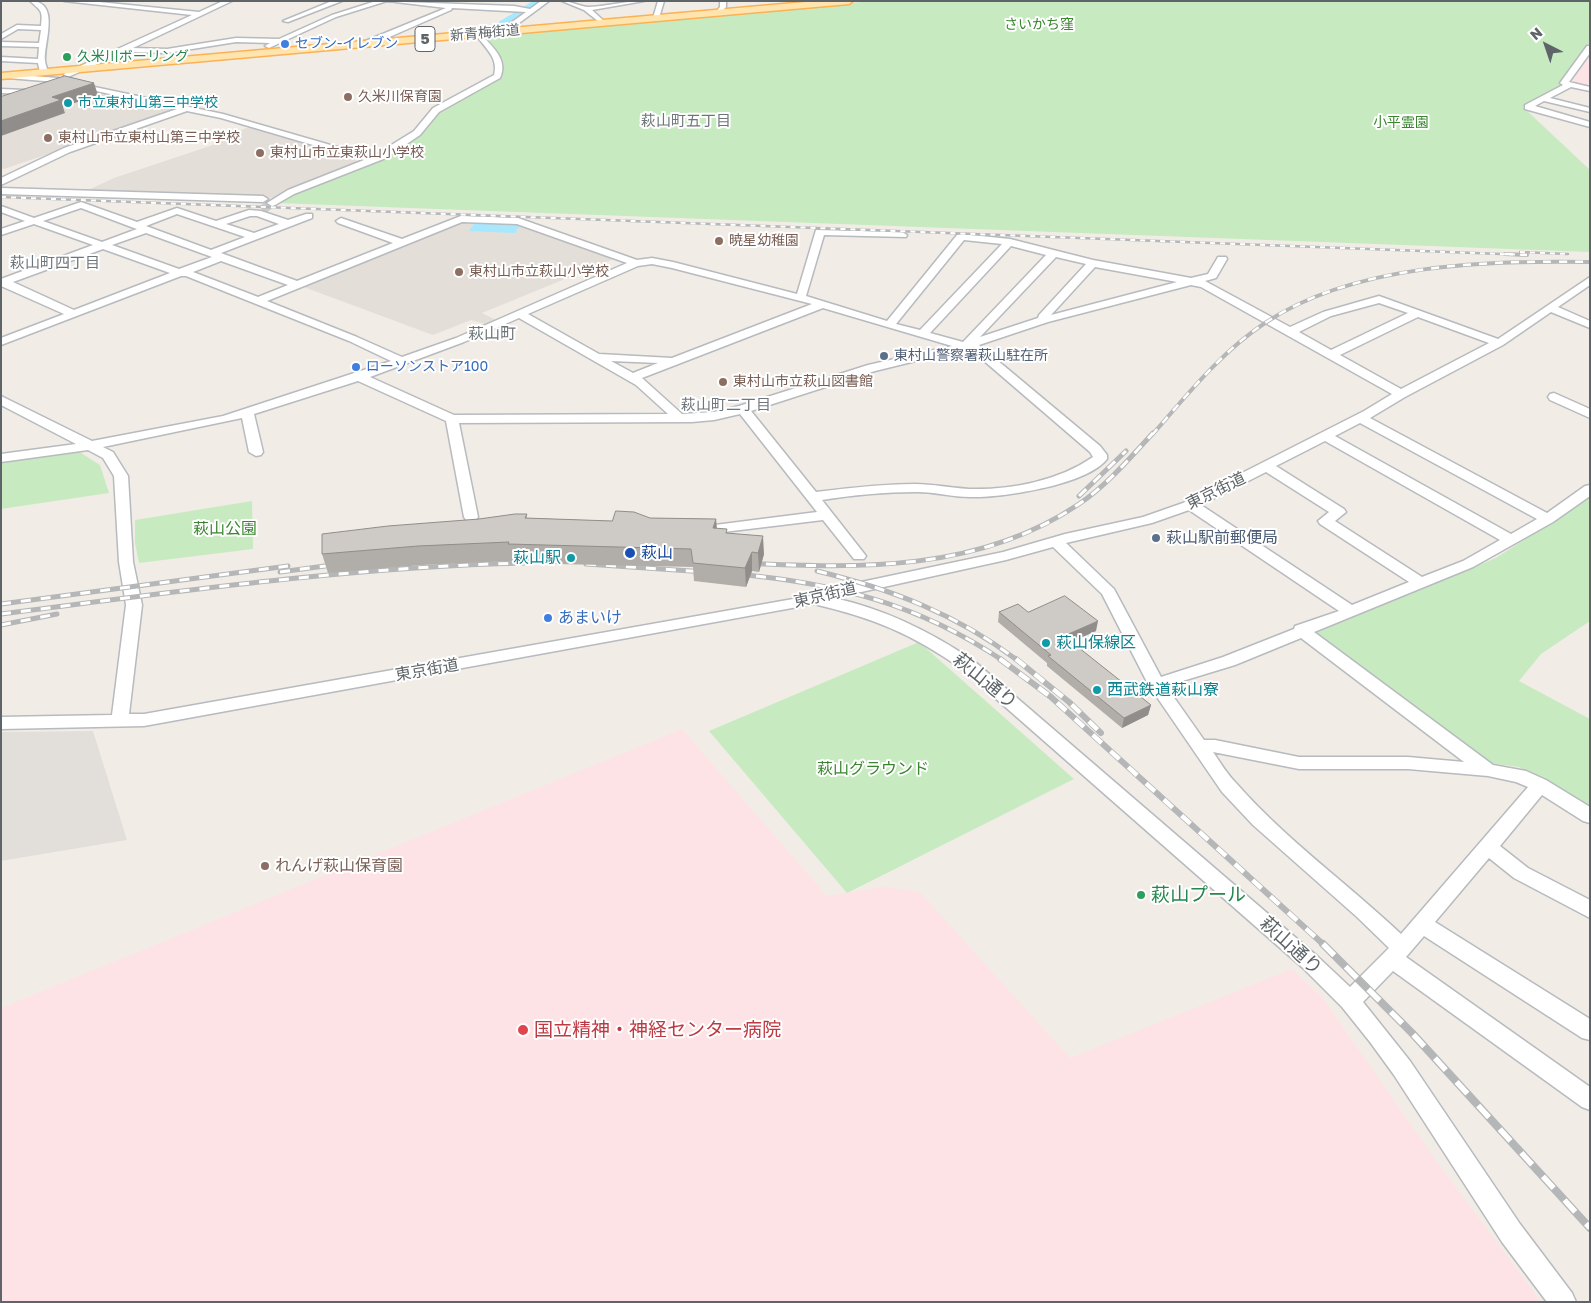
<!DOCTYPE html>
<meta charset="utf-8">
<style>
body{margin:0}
#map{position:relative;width:1591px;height:1303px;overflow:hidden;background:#f1ede6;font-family:"Golos Text",sans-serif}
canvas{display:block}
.frame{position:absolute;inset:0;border:2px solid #5e6468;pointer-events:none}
.north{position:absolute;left:1521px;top:20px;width:50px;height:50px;-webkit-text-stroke:4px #fff;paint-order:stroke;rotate:319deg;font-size:14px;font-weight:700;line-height:20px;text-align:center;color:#5e6468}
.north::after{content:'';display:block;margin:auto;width:18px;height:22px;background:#5e6468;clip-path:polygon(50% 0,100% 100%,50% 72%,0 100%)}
</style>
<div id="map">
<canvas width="1591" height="1303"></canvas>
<div class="frame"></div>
<div class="north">N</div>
</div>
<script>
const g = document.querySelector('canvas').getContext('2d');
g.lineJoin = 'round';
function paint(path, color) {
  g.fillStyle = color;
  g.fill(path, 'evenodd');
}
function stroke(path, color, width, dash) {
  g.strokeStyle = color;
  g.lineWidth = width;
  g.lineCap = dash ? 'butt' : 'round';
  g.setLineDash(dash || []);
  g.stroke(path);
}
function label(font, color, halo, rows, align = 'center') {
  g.font = font + ' "Golos Text","Noto Sans JP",sans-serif';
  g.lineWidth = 4;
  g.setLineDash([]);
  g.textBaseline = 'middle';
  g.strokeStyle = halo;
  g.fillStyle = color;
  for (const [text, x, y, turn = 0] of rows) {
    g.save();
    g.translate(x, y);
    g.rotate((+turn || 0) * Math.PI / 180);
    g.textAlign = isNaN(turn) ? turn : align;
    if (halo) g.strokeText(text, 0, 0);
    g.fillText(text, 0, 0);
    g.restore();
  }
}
const industrial = new Path2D(`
 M93 731 127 840 1 861V732Z`);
const education = new Path2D(`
 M71 87 182 108 4 169 1 168V106Z
 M251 126 361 162 278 198 84 192 114 178 216 144 213 142Z
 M462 220 517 222 616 258 482 313 496 320 485 324 471 320 433 335 301 286Z`);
const medical = new Path2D(`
 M1590 55V88L1571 83Z
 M682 729 827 896 884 887 920 892 1070 1058 1292 969 1322 997 1437 1162 1541 1302H1V1008Z`);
const green = new Path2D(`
 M872 1H1590V42L1561 83 1568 85 1523 107 1590 170V252L276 203 293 192 387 157 438 110 500 75 503 61 483 36Z
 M78 451 100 465 109 493 1 509V463Z
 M1590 497V621L1541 654 1519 681 1590 719V810L1519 767 1481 762 1315 633 1496 558Z
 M252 501 253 549 139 563 135 543V520Z
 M919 642 1074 779 847 893 709 731Z`);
const water = new Path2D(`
 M476 221 521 223 515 233 469 231Z`);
const stream = new Path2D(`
 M91 61 102 56`);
const river = new Path2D(`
 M533 1H547L500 32H492L490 29 492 26Z`);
const minorTunnel = new Path2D(`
 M262 210 272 203`);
const minor = new Path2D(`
 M30 1C61 1 44 42 45 60 45 64 47 68 48 72L44 74 40 72 38 63 1 61V57L38 59 39 47 1 46V42L39 43 41 30 18 29 1 39V34L17 25 41 26C43 10 41 11 30 1Z
 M64 1H89L199 12 223 1H232L133 48 167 49 236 38 279 39 332 15 376 1 514 6 530 9 541 1H549L511 29 512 31 509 33 506 31 505 27 526 12 452 8 451 10 369 46H363V42L446 8 387 1 336 17 269 48 265 46 270 43 236 42 167 53 125 52 68 77 64 75 65 73 192 15Z
 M332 1H342L288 22 283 21Z
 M562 1C571 1 580 7 589 7 607 6 625 1 644 1L592 10 605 22V24L603 25 584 10Z
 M658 1H664L659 18 656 20 653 18Z
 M720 1H726V7L718 15 715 13 720 7Z
 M476 33H480C491 46 509 59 500 78L439 112 420 135 386 158 294 194 275 205 272 206 267 203 288 190 364 160 221 118 187 111 70 152 1 185V178L64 148 177 109 56 82 8 78H5V74L58 78 66 81 223 114 372 157 414 131 433 108 494 75C499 58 485 48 476 35Z
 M1587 46H1590V53L1569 82 1590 87V91L1571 87 1550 98 1590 108V112L1544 101 1535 106 1590 122V127L1525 109V105L1563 85 1560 83Z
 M1 89 25 90 29 92 25 94 1 93Z
 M1 188 263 196 268 199 263 202 1 194Z
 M81 202 137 222 177 208 216 221 249 210 261 211 288 220 306 214H312V218L221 253 297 281 393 243 338 223 336 221 341 218 402 239 461 216 518 218 637 260 652 258 673 262 797 294 816 230 902 232 907 235 906 237 824 235 806 296 887 321 957 235 961 234 1010 239 1093 260 1191 278 1208 274 1218 257H1226L1227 259 1216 278 1205 281 1290 327 1323 312 1379 296 1498 339 1590 277V285L1558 307 1590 321V328L1551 312 1503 345 1405 397 1370 418 1547 513 1585 486 1590 485V496L1553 522 1473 567 1314 632 1493 765 1526 771 1546 780 1590 807V823L1583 821 1542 795 1500 846 1528 868 1590 900V918L1514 878 1489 858 1435 922 1590 1019V1040L1582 1038 1424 936 1406 957 1590 1087V1110L1582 1107 1393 971 1363 1002 1410 1061 1520 1224 1572 1293 1576 1302H1547L1502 1242 1394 1075 1370 1042 1342 1007 1303 968 962 669C912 634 874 618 814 604L144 726 1 729V717L112 715 126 605 119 562 114 476 103 458 88 450 1 462V454L76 444 1 405V396L92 441 223 416 391 361 349 341 186 276H181L1 345V338L64 314 1 286V279L93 245 34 224 1 235V229L25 221 1 212V206L34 218ZM81 208 134 228 137 229 102 242 43 221ZM177 214 245 237 211 250 146 226ZM250 216H257L279 224 254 233 226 224ZM462 222 517 224 627 263 456 338 402 357 357 337 267 301ZM146 233 212 257 179 269 112 245ZM964 240 1002 244 920 330 896 324ZM1011 246 1046 255 963 342 930 333ZM103 249 170 273 74 310 13 282ZM1056 257 1086 264 1039 315 1038 318 980 337ZM221 261 288 285 258 297 193 272ZM652 264 672 268 812 304 672 358 599 354 528 314 638 266ZM1095 267 1177 282 1051 315ZM1191 285 1201 287 1392 394 1364 411 1183 503 1143 517 1065 534 1003 552 847 585 810 596 144 714H129L142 605 133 562 128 476 113 452 103 447 242 418 249 452 256 456 261 455 263 452 254 414 358 381 446 421 464 517 466 520H476L478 517 459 423 692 422 714 420 740 414 817 512 699 527 694 528 692 531 694 534 699 535 823 520 854 559H864L866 556 822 500C853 495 885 492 917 492 935 492 952 497 970 497 1002 498 1087 485 1107 459V455L1100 446 979 345 1048 322ZM1379 303 1408 313 1331 350 1299 332 1331 316ZM823 308 952 346 868 365 739 406 714 412 682 414 642 378ZM1418 317 1489 343 1401 389 1340 355ZM519 318 636 385 668 414 454 415 370 377 464 342ZM969 348 1090 452 1093 457C1058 481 1011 490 969 489 951 488 933 484 915 484 882 484 849 488 816 492L751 411 875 371ZM611 361 658 363 633 373ZM1360 423 1537 519 1511 534 1335 436ZM1325 441 1500 540 1463 561 1422 577 1335 521 1346 512 1344 509 1276 466ZM1266 472 1329 512 1318 521 1320 524 1409 582 1352 605 1201 505ZM1189 510 1339 611 1295 626 1294 629 1223 657 1161 677 1114 589 1066 543 1152 523ZM1053 547 1102 594 1148 684 1222 792 1253 825 1357 917 1389 948 1350 987 1317 956 974 661C931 632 885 609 834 598L1006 560ZM1301 638 1464 762 1408 757H1299L1215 740H1204L1166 686 1235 665ZM1213 752 1299 769H1408L1488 776 1516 782 1528 787 1401 934C1347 883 1285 839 1236 783 1227 774 1220 762 1213 752Z
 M1554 393 1590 409V418L1550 400 1548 397 1550 394Z`);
const major = new Path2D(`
 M817 1H853L849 4 1 79V73Z`);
const railFar4 = new Path2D(`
 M1 197 1527 255
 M1520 252 1568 254`);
const railFar3 = new Path2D(`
 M1505 254 1527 255
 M1152 435C1187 395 1221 352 1265 323 1353 264 1488 260 1590 262`);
const railFar2 = new Path2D(`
 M1079 496 1126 451
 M746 563C861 569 980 571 1079 504 1107 485 1130 458 1153 433
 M586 564 706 572
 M817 571C891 589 956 614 1017 660
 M280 572 340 564
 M736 574C836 583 918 604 1002 660
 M1 604 288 566
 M1 614C175 592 349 567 524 563
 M1 625 57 614`);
const railFar1 = new Path2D(`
 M1000 659 1051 697 1324 945
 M1016 659 1069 702 1101 733`);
const rail = new Path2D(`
 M1323 944 1412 1033 1590 1228`);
const wall = new Path2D(`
 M527 514V518L612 521 650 518 716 519 717 529 727 533 764 554 759 572 752 571 746 587 694 581 693 567 511 563V561L422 565 328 573 322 554 479 519Z
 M999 612H1028L1096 631 1071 642 1151 705 1148 715 1122 728 1047 666V663L998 622Z`);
const shadedWall = new Path2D(`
 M94 83 98 95 63 107 65 113 1 136V121L52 97Z
 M716 519 717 537 713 528Z
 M763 536 764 554 759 572 758 553Z
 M752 552V571L746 587 745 568Z
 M1098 621 1096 631 1062 646 1064 636Z
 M1151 705 1148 715 1122 728 1124 718Z`);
const building = new Path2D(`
 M65 76 94 83 52 97 61 100 1 121V97Z
 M616 511 634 512 650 518 716 519 713 528 727 529 726 533 763 536 758 553 752 552 745 568 693 563 691 549 508 544 509 542 418 546 322 554V534L388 526 479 519 515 514H527L525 518 612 521Z
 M1065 596 1098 621 1064 636 1151 705 1124 718 1048 656 1051 655 999 612 1018 604 1028 612Z`);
const markers = [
 [285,44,5,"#3f7fe0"],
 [67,57,5,"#2e9e5b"],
 [348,97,5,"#8d6e63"],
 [68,103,5,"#0f9aa8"],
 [48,138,5,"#8d6e63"],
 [260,153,5,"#8d6e63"],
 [719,241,5,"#8d6e63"],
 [459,272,5,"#8d6e63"],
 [884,356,5,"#5c6f8a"],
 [356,367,5,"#3f7fe0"],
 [723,382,5,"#8d6e63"],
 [1156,538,5,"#5c6f8a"],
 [630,553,6,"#1a4fb4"],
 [571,558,5,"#0f9aa8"],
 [548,618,5,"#3f7fe0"],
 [1046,643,5,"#0f9aa8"],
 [1097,690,5,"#0f9aa8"],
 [265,866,5,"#8d6e63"],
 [1141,895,5,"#2e9e5b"],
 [523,1030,6,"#e0444e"]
];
const farParknames = [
 ["さいかち窪",1039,25],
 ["小平霊園",1401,123]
];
const farStreetnames = [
 ["新青梅街道",485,33,-5]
];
const farShopnames = [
 ["セブン-イレブン",295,44],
 ["ローソンストア100",366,367]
];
const farLeisurenames = [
 ["久米川ボーリング",77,57]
];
const farEducationnames = [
 ["久米川保育園",358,97],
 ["東村山市立東村山第三中学校",58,138],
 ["東村山市立東萩山小学校",270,153],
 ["暁星幼稚園",729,241],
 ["東村山市立萩山小学校",469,272],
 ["東村山市立萩山図書館",733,382]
];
const farCulturenames = [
 ["市立東村山第三中学校",78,103]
];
const farServicenames = [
 ["東村山警察署萩山駐在所",894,356]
];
const shields = [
 [425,39,20]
];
const shieldNames = [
 ["5",425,39]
];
const farNeighbourhoodnames = [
 ["萩山町五丁目",686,121],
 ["萩山町四丁目",55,263],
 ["萩山町二丁目",726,405]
];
const farQuarternames = [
 ["萩山町",492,334]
];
const streetNames = [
 ["東京街道",1216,491,-26],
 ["東京街道",825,595,-13],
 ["東京街道",427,670,-10]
];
const parkNames = [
 ["萩山公園",225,529],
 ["萩山グラウンド",873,769]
];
const serviceNames = [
 ["萩山駅前郵便局",1166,538]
];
const transitNames = [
 ["萩山",641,553]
];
const cultureNames = [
 ["萩山駅",561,558,"right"],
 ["萩山保線区",1056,643],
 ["西武鉄道萩山寮",1107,690]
];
const shopNames = [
 ["あまいけ",558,618]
];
const educationNames = [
 ["れんげ萩山保育園",275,866]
];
const nearStreetnames = [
 ["萩山通り",985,681,39],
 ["萩山通り",1291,946,42]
];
const nearLeisurenames = [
 ["萩山プール",1151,895]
];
const nearHealthnames = [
 ["国立精神・神経センター病院",534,1030]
];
paint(industrial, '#e2dfdb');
paint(education, '#e3ded7');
paint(medical, '#fde3e5');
paint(green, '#c8eac1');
paint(water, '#a8e8ff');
stroke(stream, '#a8e8ff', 2.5);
paint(river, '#a8e8ff');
stroke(minorTunnel, '#cccbc6', 9, [9, 4.5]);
stroke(minor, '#b7babe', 3);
stroke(major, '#fcb154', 3);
paint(minor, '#fff');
paint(major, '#ffe4ad');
stroke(railFar4, '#b5b6b7', 2.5);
stroke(railFar3, '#b5b6b7', 4);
stroke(railFar2, '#b5b6b7', 5);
stroke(railFar1, '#b5b6b7', 6);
stroke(rail, '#b5b6b7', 8);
stroke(railFar4, '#fff', 2, [5]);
stroke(railFar3, '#fff', 2.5, [8]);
stroke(railFar2, '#fff', 3, [10]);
stroke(railFar1, '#fff', 4.5, [12]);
stroke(rail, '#fff', 5.5, [16]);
paint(wall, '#b1aea9');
paint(shadedWall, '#908d8a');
paint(building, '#cecac5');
stroke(building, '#908d8a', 1);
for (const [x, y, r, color] of markers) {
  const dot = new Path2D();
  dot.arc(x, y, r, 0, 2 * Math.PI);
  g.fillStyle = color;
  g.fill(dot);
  stroke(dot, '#fff', 2);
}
label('14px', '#3a862f', '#fff', farParknames);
label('14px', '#5e6468', '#fff', farStreetnames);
label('14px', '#366cbe', '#fff', farShopnames, 'left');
label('14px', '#27864d', '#fff', farLeisurenames, 'left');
label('14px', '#785e54', '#fff', farEducationnames, 'left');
label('14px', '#0d838f', '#fff', farCulturenames, 'left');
label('14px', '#4e5e75', '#fff', farServicenames, 'left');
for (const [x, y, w] of shields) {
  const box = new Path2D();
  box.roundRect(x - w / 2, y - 12.5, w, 25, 4);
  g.fillStyle = '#fff';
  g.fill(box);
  stroke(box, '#5e6468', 1);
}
label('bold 15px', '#5e6468', null, shieldNames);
label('15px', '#6f767a', '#fff', farNeighbourhoodnames);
label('16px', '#6f767a', '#fff', farQuarternames);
label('16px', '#5e6468', '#fff', streetNames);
label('16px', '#3a862f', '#fff', parkNames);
label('16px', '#4e5e75', '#fff', serviceNames, 'left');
label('16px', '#164399', '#fff', transitNames, 'left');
label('16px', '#0d838f', '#fff', cultureNames, 'left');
label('16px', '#366cbe', '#fff', shopNames, 'left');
label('16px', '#785e54', '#fff', educationNames, 'left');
label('19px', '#5e6468', '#fff', nearStreetnames);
label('19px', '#27864d', '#fff', nearLeisurenames, 'left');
label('19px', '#be3a42', '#fff', nearHealthnames, 'left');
</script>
